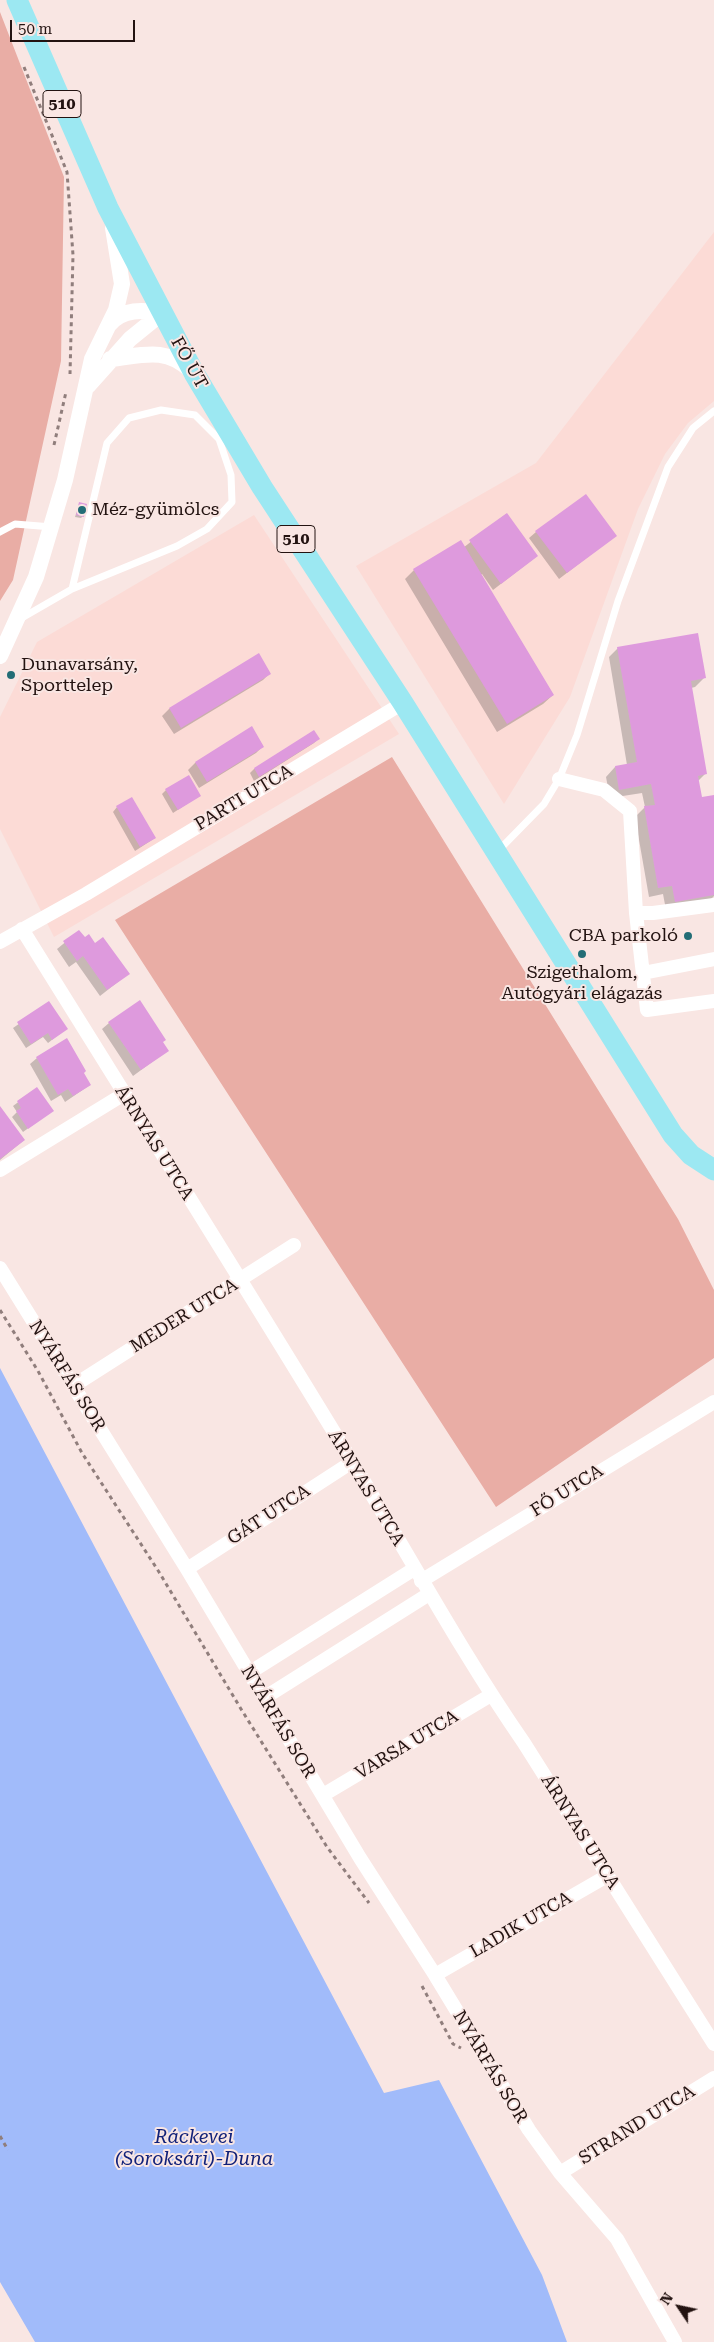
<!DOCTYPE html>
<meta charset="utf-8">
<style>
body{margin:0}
#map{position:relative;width:714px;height:2342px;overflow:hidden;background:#f9e6e3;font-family:"Roboto Serif",serif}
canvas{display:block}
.north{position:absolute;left:654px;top:2282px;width:50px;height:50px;-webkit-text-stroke:4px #f9e6e3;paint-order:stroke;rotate:304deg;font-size:14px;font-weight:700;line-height:20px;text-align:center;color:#231311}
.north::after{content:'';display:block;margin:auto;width:18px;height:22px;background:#231311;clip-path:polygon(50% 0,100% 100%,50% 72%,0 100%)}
.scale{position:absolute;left:10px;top:20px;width:125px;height:22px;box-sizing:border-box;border:2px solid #231311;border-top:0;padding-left:6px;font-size:15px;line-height:18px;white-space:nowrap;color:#231311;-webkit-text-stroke:4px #f9e6e3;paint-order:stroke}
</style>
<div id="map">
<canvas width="714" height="2342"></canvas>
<div class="north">N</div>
<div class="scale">50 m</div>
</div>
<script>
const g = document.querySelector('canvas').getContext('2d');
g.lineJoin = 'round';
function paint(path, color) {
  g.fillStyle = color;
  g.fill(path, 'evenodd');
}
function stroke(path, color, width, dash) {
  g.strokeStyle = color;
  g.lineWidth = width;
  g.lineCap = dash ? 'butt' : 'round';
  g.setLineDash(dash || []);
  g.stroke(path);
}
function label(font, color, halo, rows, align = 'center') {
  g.font = font + ' "Roboto Serif",serif';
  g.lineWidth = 4;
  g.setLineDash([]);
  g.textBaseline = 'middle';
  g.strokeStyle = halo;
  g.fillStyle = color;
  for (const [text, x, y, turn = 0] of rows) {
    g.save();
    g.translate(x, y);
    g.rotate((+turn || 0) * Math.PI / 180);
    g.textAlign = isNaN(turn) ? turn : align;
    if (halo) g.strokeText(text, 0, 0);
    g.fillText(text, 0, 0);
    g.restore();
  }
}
const built = new Path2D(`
 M714 232V401L688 423 665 454 638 509 570 697 504 804 356 566 536 463Z
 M254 515 399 734 54 937 0 829V717L37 642Z`);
const green = new Path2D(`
 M0 12 64 177 61 361 13 580 0 601Z
 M392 757 678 1219 714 1290V1358L496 1507 115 920Z`);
const water = new Path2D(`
 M0 1368 384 2093 439 2080 542 2275 567 2342H35L0 2282Z`);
const shadow = new Path2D(`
 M79 504 83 516 81 518 75 517Z
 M506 514 537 556 493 590 482 574 480 575 553 695 543 704 497 732 405 579 414 570 463 548Z
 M536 532 615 536 559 579 529 538Z
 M618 648 704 678 695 687 691 688 705 774 698 781 701 799 714 796V896L707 903 666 910 663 894 649 897 635 817 645 807 642 793 610 798 606 777 615 767 627 765 609 657Z
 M258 655 270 673 263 680 174 734 162 716 169 709Z
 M252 728 263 746 256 753 199 788 188 770 195 763Z
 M314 731 318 739 314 743 254 781 250 773 254 769Z
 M166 790 199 796 173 813 162 794Z
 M117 807 155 838 135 851 113 812Z
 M79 931 84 939 95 945 128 974 100 996 76 962 69 967 57 949Z
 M49 1003 66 1029 48 1043 43 1037 26 1048 13 1028Z
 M109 1023 162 1043 167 1051 133 1076 102 1029Z
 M37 1058 83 1073 90 1085 65 1102 61 1095 51 1101 30 1064Z
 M37 1088 52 1111 23 1132 12 1117 17 1112 13 1106Z
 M0 1109 24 1140 0 1160Z`);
const building = new Path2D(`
 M586 494 617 536 567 573 535 531Z
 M79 502 87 504 84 517 76 515Z
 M507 513 538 556 501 584 469 540Z
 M461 540 554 695 507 724 413 569Z
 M698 633 706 678 691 681 707 774 698 776 702 797 714 795V895L675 902 672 886 658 888 644 806 655 805 651 784 619 790 615 766 637 762 617 647Z
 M259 653 271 674 181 728 169 708Z
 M252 726 264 747 207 782 195 762Z
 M314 730 320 739 259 777 254 768Z
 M189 775 201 796 178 810 165 789Z
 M132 797 156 838 140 847 116 806Z
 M79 930 85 937 89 934 95 943 103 937 130 974 107 990 83 956 77 961 63 941Z
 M140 1000 166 1040 163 1042 169 1051 141 1070 108 1022Z
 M49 1001 68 1029 52 1040 48 1033 31 1044 17 1022Z
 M67 1038 86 1071 84 1073 91 1085 73 1096 68 1089 58 1095 36 1057Z
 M37 1087 54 1111 28 1129 16 1111 21 1108 17 1101Z
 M0 1106 25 1140 0 1159Z`);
const path = new Path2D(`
 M24 67 67 172 73 255 70 374
 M54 445 66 392
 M0 1310 38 1371 82 1453 159 1572 241 1709 327 1847 369 1903
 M422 1986 453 2044 461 2048
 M0 2136 8 2150`);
const service = new Path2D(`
 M0 532 15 524 52 527
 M20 619 72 589 107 443 129 418 161 410 195 415 219 439 231 475 232 502 207 529 177 546 72 589
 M499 850 544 804 559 779 577 735 618 601 668 467 693 428 714 411`);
const minor = new Path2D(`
 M559 779 604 790 630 811 636 913 647 1010 714 1001
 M636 913H653L714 905
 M22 929C132 1106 243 1282 351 1460 409 1555 461 1652 524 1743L714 2044
 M0 942 86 894 403 703
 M643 973 714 959
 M0 1170 124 1094
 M0 1268 187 1569 360 1858 435 1975 529 2130 560 2173 617 2239 675 2342
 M73 1386 294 1245
 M187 1569 352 1462
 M421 1581 714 1402
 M249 1673 414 1569
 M264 1698 429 1594
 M323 1795 491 1695
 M435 1975 607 1876
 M560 2173 714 2078`);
const tertiary = new Path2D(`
 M109 325C122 308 144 310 162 313
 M110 359C141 356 165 346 190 370
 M88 386 130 339 162 313
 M0 656 36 577 65 480 92 359 116 310 122 284 113 228`);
const primary = new Path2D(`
 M17 0 108 208 194 373 262 487 403 703 673 1135 691 1155 714 1170`);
const markers = [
 [82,510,5,"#236d76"],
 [11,675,5,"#236d76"],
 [688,936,5,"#236d76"],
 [582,954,5,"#236d76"]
];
const shields = [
 [62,104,38],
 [296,539,38]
];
const shieldNames = [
 ["510",62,104],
 ["510",296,539]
];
const streetNames = [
 ["FŐ ÚT",189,363,61],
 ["PARTI UTCA",244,798,-31],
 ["ÁRNYAS UTCA",154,1143,58],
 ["MEDER UTCA",184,1316,-32],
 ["NYÁRFÁS SOR",67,1376,58],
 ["ÁRNYAS UTCA",366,1488,59],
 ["FŐ UTCA",567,1491,-32],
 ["GÁT UTCA",269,1515,-33],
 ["NYÁRFÁS SOR",278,1722,59],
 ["VARSA UTCA",407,1745,-31],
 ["ÁRNYAS UTCA",580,1832,58],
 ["LADIK UTCA",521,1925,-30],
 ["NYÁRFÁS SOR",490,2067,59],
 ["STRAND UTCA",637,2125,-32]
];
const poiNames = [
 ["Méz-gyümölcs",92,510],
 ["Dunavarsány,",21,665],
 ["Sporttelep",21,686],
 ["CBA parkoló",678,936,"right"],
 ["Szigethalom,",582,973,"center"],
 ["Autógyári elágazás",582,994,"center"]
];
const waterNames = [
 ["Ráckevei",194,2137],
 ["(Soroksári)-Duna",194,2159]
];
paint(built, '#fcdbd6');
paint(green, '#e9ada5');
paint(water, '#a1bbfa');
paint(shadow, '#0003');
paint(building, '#de9add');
stroke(path, '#907e7c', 3, [4, 4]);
stroke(service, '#fff', 7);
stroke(minor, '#fff', 14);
stroke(tertiary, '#fff', 16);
stroke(primary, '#9ce8f2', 21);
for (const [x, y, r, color] of markers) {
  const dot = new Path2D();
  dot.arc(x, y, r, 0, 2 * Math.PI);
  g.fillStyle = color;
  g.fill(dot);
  stroke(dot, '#f9e6e3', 2);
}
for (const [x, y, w] of shields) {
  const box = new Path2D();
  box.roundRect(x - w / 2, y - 13.5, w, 27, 4);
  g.fillStyle = '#f9e6e3';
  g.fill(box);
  stroke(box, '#231311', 1);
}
label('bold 16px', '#231311', null, shieldNames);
label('18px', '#231311', '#f9e6e3', streetNames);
label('18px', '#231311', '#f9e6e3', poiNames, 'left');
label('italic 19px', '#112179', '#f9e6e3', waterNames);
</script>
